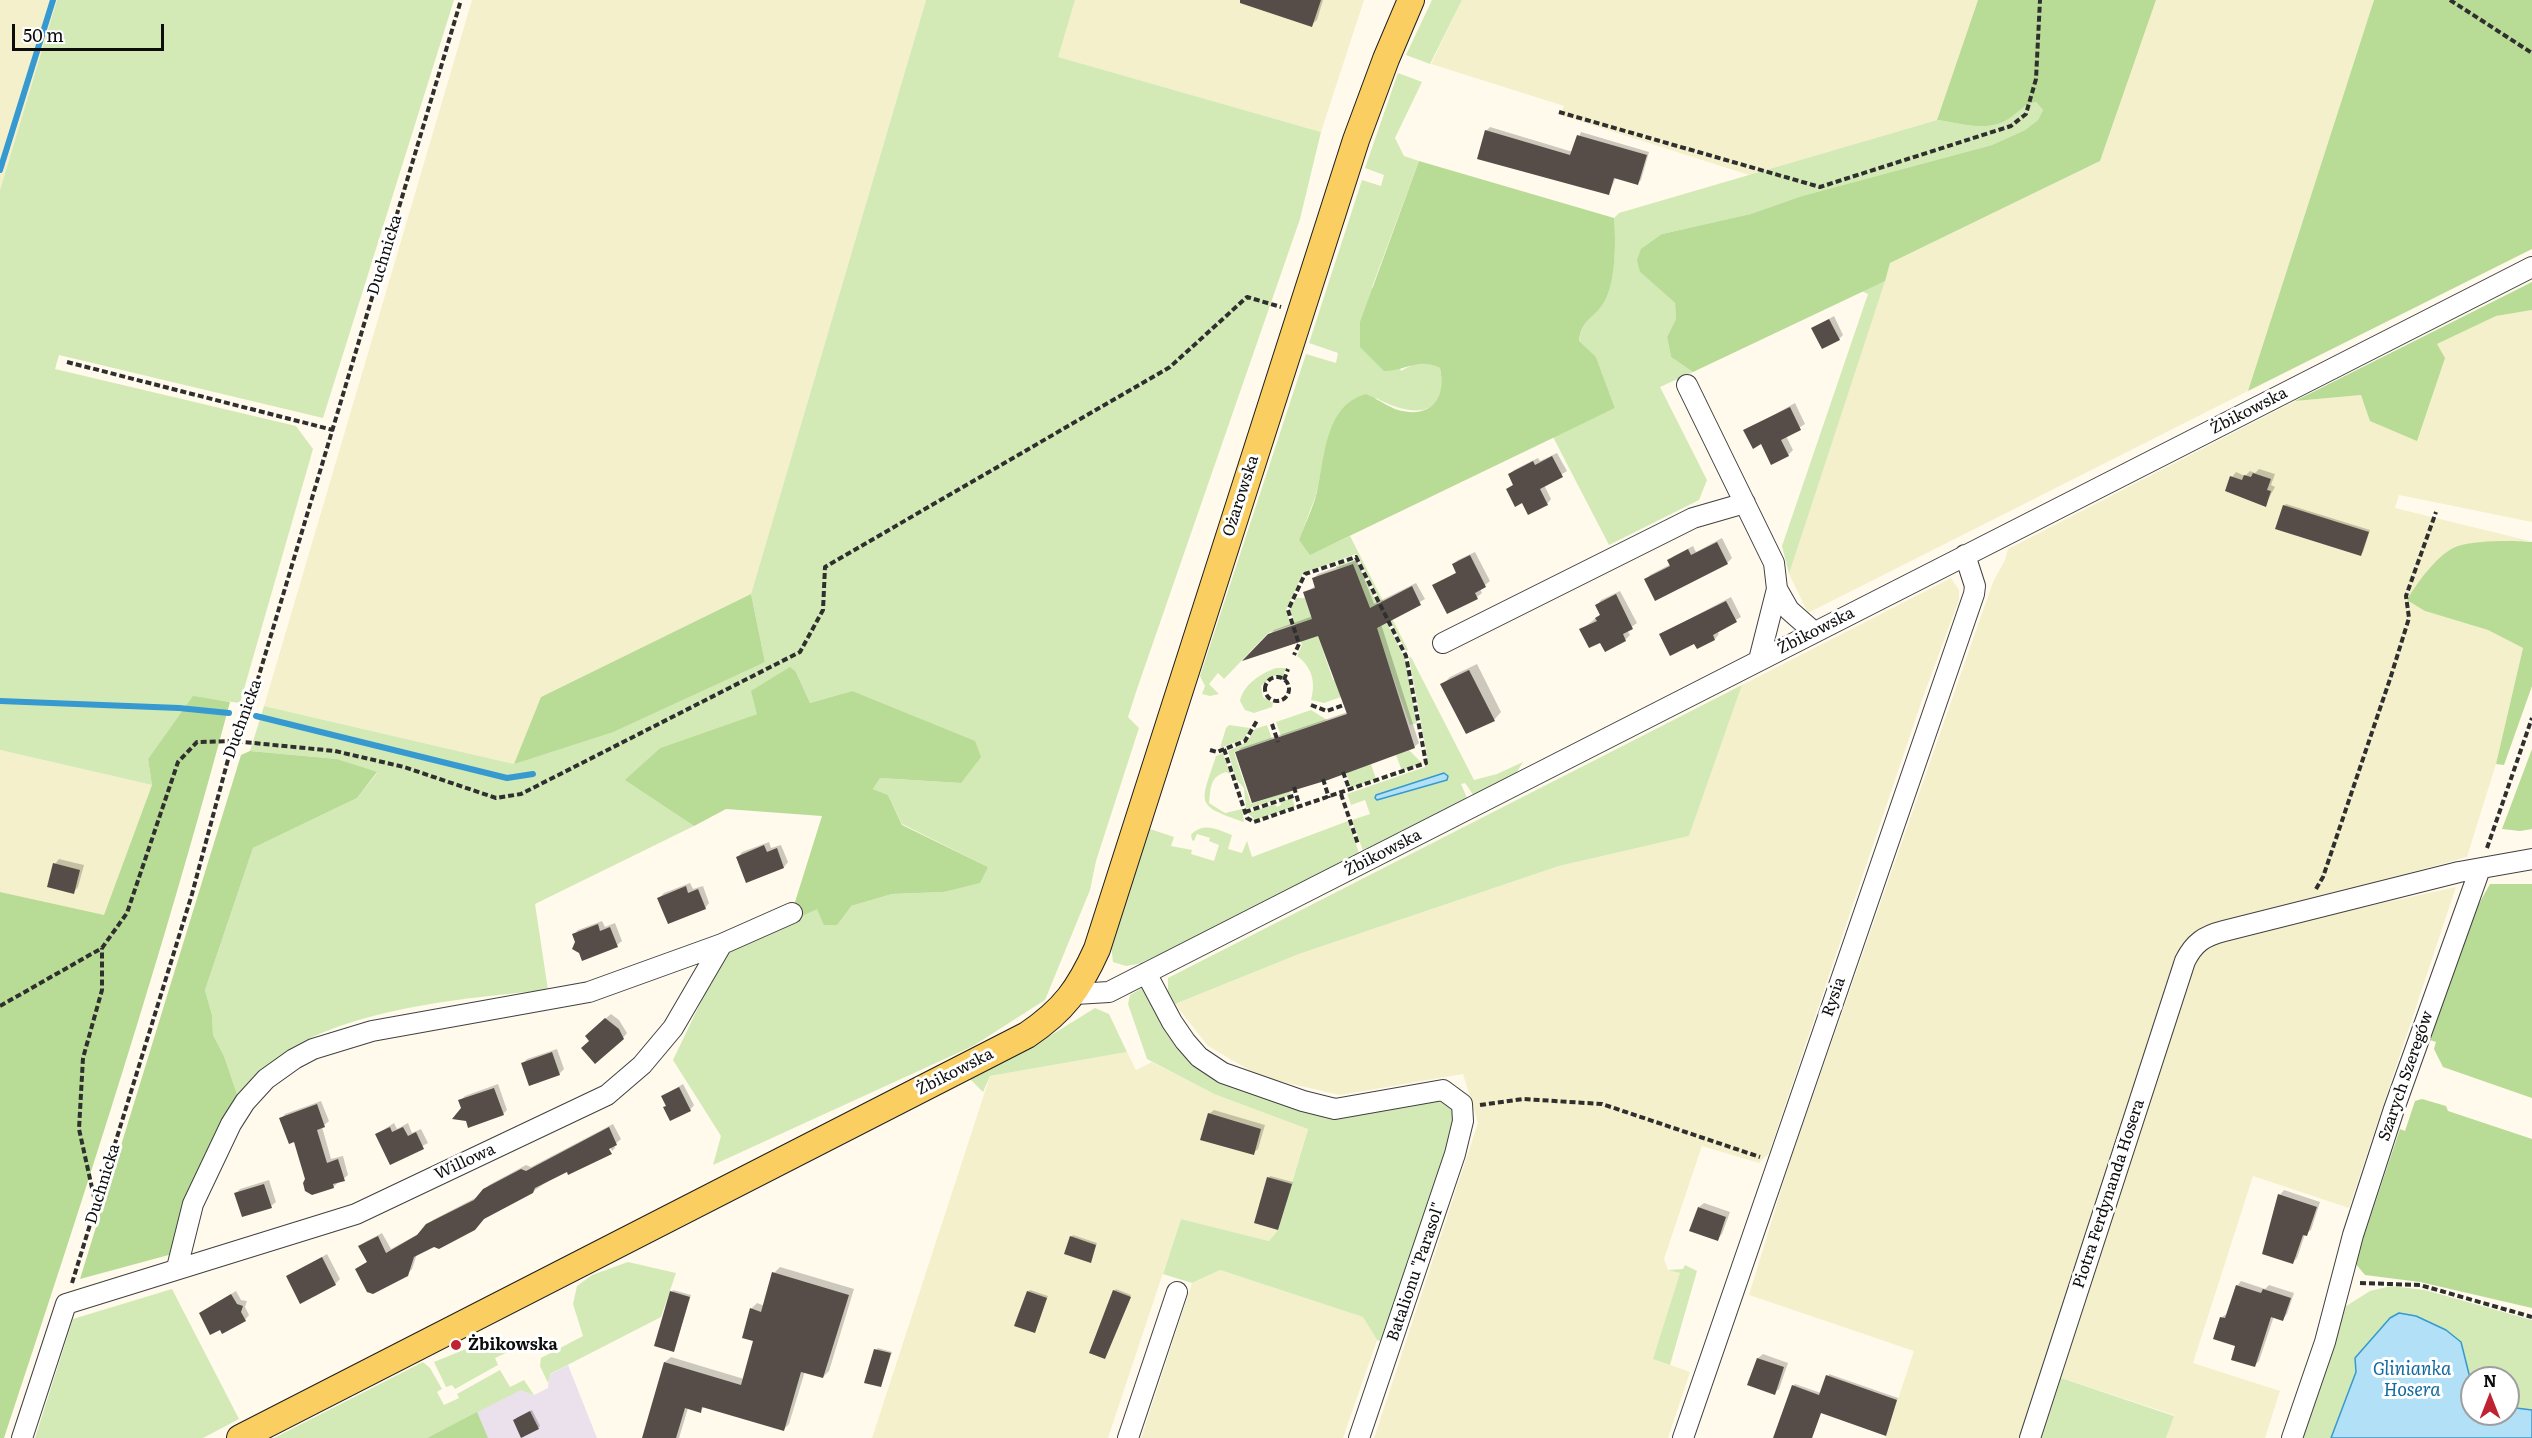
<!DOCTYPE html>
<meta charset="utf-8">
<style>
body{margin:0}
#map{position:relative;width:2532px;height:1438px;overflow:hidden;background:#fffaec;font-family:Literata,serif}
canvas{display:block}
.north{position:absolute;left:2460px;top:1366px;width:60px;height:60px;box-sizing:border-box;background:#fff;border:2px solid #9e9e9e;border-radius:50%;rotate:0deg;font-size:16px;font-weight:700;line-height:24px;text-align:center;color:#0d0d0d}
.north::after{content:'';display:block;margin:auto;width:21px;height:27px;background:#bf2332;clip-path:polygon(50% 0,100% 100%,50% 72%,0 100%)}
.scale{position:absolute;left:12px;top:24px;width:152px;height:27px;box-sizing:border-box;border:3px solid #0d0d0d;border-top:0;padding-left:8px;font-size:18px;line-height:21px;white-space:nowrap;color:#0d0d0d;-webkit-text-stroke:4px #fff;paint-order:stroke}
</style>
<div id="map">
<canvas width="2532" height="1438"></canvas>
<div class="north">N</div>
<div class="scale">50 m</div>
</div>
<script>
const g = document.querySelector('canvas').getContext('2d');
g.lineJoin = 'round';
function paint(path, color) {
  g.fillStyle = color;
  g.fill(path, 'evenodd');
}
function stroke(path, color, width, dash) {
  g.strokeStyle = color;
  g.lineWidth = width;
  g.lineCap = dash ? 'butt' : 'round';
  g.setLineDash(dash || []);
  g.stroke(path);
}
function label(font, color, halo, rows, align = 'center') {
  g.font = font + ' Literata,serif';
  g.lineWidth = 6;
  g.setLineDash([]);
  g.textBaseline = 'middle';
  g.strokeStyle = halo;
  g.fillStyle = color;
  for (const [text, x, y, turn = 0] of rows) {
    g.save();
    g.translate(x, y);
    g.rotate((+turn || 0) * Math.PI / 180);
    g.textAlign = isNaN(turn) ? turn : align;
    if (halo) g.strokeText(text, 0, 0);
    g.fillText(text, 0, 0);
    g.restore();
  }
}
const industrial = new Path2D(`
 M568 1365 597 1438H427L522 1389 534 1395 548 1388 549 1375Z`);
const farmland = new Path2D(`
 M0 0H57L0 190Z
 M472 0H926L751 594 541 697 514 764 264 706Z
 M1075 0H1364L1321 132 1057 57Z
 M1462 0H1978L1937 120 1749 175 1561 115 1564 106 1431 64Z
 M2156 0H2374L2248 391 1808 613 1789 574 1890 263 2100 161Z
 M2532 310V522L2399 495 2395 508 2530 541 2479 543 2453 548 2438 563 2425 611 2488 630 2523 648 2496 764 2467 857 2204 930 2022 1438H1885L1914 1351 1749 1295 1789 1164 1993 582 2005 560 2008 549 2295 401 2361 395 2437 344 2496 316Z
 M1951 578 1959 590V600L1923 697 1769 1153 1759 1163 1702 1146 1664 1259 1668 1270 1680 1273 1654 1359 1690 1372 1668 1438H1374L1478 1123 1463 1074 1340 1095 1261 1077 1208 1046 1175 1004 1299 954 1559 866 1689 836 1742 685Z
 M0 750 152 785 104 916 0 892Z
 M2456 887 2349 1208 2253 1176 2193 1363 2280 1391 2265 1438H2166L2174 1415 2055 1376 2188 964 2208 941Z
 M1127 1052 1136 1070 1152 1062 1214 1094 1308 1128 1278 1230 1269 1241 1181 1219 1108 1438H872L990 1076Z
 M1220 1270 1363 1317 1377 1340 1343 1438H1141L1192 1283Z`);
const green = new Path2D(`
 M57 0H454L323 418 59 355 55 369 296 426 313 449 240 703 193 697 148 759 152 785 0 750V190Z
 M926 0H1075L1058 57 1321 132 1300 219 1137 689 1128 717 1139 728 1096 861 1090 890 1045 1000 973 1046 713 1165 721 1136 673 1060 724 954 817 908 851 906 892 894 943 892 988 867 902 824 888 795 873 789 880 778 961 783 852 691 810 703 796 672 757 714 660 748 626 780 694 826 535 904 548 990C467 998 357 1007 287 1051 269 1063 254 1085 239 1100L224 1056 213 1035 212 1015 205 990 253 848 357 798 377 773 337 759 250 751 264 706 514 764 765 662 751 594Z
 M1432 0H1462L1430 64 1406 55Z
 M1398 73 1422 82 1395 138 1404 156 1419 161 1372 287 1401 371C1416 362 1425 360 1440 368 1450 421 1409 416 1376 398L1330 431 1316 495 1299 540 1311 554 1350 536 1408 650 1406 651 1356 554 1303 573 1286 610 1291 625 1268 633 1224 679 1218 673 1209 684 1219 694 1210 696 1202 694 1205 686 1200 676 1306 354 1336 363 1338 353 1309 343 1362 180 1381 186 1384 175 1365 168Z
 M2036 102 2043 110 2038 120 2025 130 1992 145 1802 196 1752 214 1662 234 1640 272 1675 303 1676 319 1667 337 1671 357 1693 372 1660 387 1707 480 1699 500 1609 545 1553 437 1615 408 1596 357 1579 342C1581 319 1593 319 1603 302 1616 282 1616 241 1614 218L1619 213 1937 120C1959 123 1982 131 2003 122 2015 116 2022 104 2036 102Z
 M1885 281 1789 574 1782 546 1868 294 1861 291Z
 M1355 560 1405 659 1417 723 1410 725 1353 564 1337 569 1336 566Z
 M1296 598H1305L1333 680H1335L1341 697 1324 703 1311 700C1316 682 1312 667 1297 656L1302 645 1290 610Z
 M1411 657 1474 780 1497 774 1523 762 1515 775 1474 796 1465 783 1461 784 1467 798 1363 851 1352 820 1370 814 1365 800 1351 805 1347 794 1425 767 1428 761 1409 658Z
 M1276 668H1286L1283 676H1273L1261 686 1263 697 1273 703 1272 707 1254 713 1245 710 1240 701C1243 685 1261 673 1276 668Z
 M1742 685 1689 836 1559 866 1299 954 1175 1004 1168 992V978Z
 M1311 710 1327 720 1281 736 1276 722Z
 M1229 725 1250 728 1244 739 1220 748 1226 728Z
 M1267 725 1272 739 1234 752 1251 804 1289 791 1291 795 1246 809 1244 788 1236 779 1228 751 1247 742 1255 729Z
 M1409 750 1423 764 1402 771 1396 755Z
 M1223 753 1230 774 1226 772C1209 777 1211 789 1209 803L1225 813 1242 809 1244 822C1193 805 1201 803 1216 756Z
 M1371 764 1376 779 1351 788 1346 772Z
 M1292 798 1295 807 1255 820 1248 813 1275 804 1277 807 1281 805V802Z
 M1348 821 1359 853 1181 945 1138 964 1126 966 1113 962 1111 945 1147 828 1174 837 1171 846 1192 850 1191 854 1214 861 1219 845 1209 841 1210 838 1197 834 1194 841 1192 840 1191 835C1203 821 1218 830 1232 835L1228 849 1242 853 1247 841 1252 857Z
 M1142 988 1185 1051 1329 1116 1441 1100 1451 1107 1456 1136 1386 1343 1377 1340 1363 1317 1220 1270 1192 1283 1163 1274 1181 1219 1269 1241 1278 1230 1308 1129 1214 1094 1147 1059 1128 1004 1130 995Z
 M1095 1008 1109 1014 1127 1052 990 1076 983 1092 969 1078 1032 1047Z
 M628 1262 676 1273 661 1317 550 1374 548 1383 540 1366 541 1358 583 1336 573 1304 577 1286 592 1275Z
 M1685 1265 1697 1271 1670 1365 1653 1359 1680 1273 1668 1270 1683 1269Z
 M2391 1286 2425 1290 2532 1320V1438H2301L2343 1308 2370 1291ZM2472 1378H2508V1414H2472Z
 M172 1289 239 1419 203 1438H35L73 1319Z
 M488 1340 508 1352 495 1358 498 1365 455 1389 452 1385 446 1387 434 1362Z
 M423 1362 430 1368 442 1389 437 1392 444 1405 459 1398 457 1394 500 1370 510 1387 524 1380 534 1395 521 1390 427 1438H274Z
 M2055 1376 2174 1416 2166 1438H2035Z`);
const forest = new Path2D(`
 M1978 0H2156L2100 161 1890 263 1885 281 1693 372 1671 357 1667 337 1676 319 1675 303 1640 272 1637 260 1641 249 1662 234 1751 214 1802 196 1992 145 2025 130 2038 120 2043 110 2036 102C2022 104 2015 117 2003 122 1982 131 1959 123 1937 120Z
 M2374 0H2532V249L2248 391Z
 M1419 161 1614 218C1616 241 1616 282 1604 302 1594 319 1581 319 1579 341L1596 357 1615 408 1310 555 1299 540C1305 524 1313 508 1317 492 1325 457 1325 405 1366 394 1376 398 1385 405 1395 409 1429 420 1447 401 1440 368 1419 357 1406 371 1384 371L1360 347V322Z
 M2532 282V310L2496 316 2437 344 2445 358 2417 441 2370 421 2361 395 2295 401Z
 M2532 542V686L2504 765 2496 764 2523 648 2488 630 2425 611 2407 600C2416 584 2436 557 2453 548 2468 540 2515 540 2532 542Z
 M751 594 765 662 613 732 514 764 541 697Z
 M790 667 796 672 810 703 852 691 975 741 981 757 961 783 880 778 873 789 888 795 902 825 988 867 980 883 943 892 892 894 851 906 837 925H824L817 909 802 916 795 902 822 816 726 809 694 826 625 780 660 748 757 714 751 691Z
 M193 696 230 702C164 950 85 1194 4 1438H0V892L104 915 152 785 148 759Z
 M2532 749V829L2520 831 2502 829Z
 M250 751 337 759 377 772 357 798 253 848 205 990 212 1015 213 1035 224 1056 239 1100 176 1253 80 1279 241 755Z
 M2490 884H2532V1098L2443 1067 2434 1049 2436 1042 2430 1040 2471 918Z
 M2422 1099 2446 1106 2448 1111 2532 1139V1308L2420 1282 2365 1275 2355 1263 2400 1129 2405 1131 2415 1101Z
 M477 1412 488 1438H427Z`);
const water = new Path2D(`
 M1444 773 1448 776 1447 780 1377 800 1375 798 1376 795Z
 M2399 1313 2416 1316 2446 1330 2461 1342 2472 1386V1414H2508V1407L2532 1410V1438H2331L2356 1372 2355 1358 2390 1318Z`);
const shadow = new Path2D(`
 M1254 0H1323L1317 20 1311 25Z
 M1490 127 1573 152 1581 132 1649 152 1641 180 1637 184 1616 177 1609 193 1486 131Z
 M1834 316 1843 335 1839 339 1813 328Z
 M1795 403 1805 424 1786 436 1793 450 1788 455 1745 431Z
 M1557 453 1567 471 1544 485 1551 499 1547 504 1523 501 1508 489 1514 484 1509 475 1514 470 1538 458 1540 461Z
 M2259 469 2275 474 2271 485 2275 487 2265 505 2232 477 2236 472 2245 476 2250 471 2255 473Z
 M2286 504 2370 530 2363 552 2361 554 2284 506Z
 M1722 538 1732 558 1728 562 1656 599 1646 580 1650 575 1671 564 1669 561 1674 556 1693 546 1696 552Z
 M1475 552 1490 581 1480 589 1482 593 1477 597 1448 612 1434 586 1457 572 1453 565 1458 560Z
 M1357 560 1374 604 1416 583 1425 599 1381 624 1419 743 1414 747 1236 753 1241 748 1348 712 1319 634 1247 658 1274 630 1313 616 1305 592 1316 586 1314 578 1318 574Z
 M1620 591 1637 623 1627 630 1630 635 1625 640 1601 641 1581 630 1601 614 1597 605 1601 600Z
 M1731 597 1741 617 1717 631 1719 634 1715 639 1661 634Z
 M1477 664 1501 712 1494 720 1442 685 1450 677Z
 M769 842 771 848 781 845 788 862 784 867 747 881 738 857 742 852Z
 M59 859 84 865 78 887 74 892 55 864Z
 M690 883 693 889 703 886 709 903 705 908 659 898 664 893Z
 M602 921 605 927 615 923 622 941 617 945 577 942 574 935 578 930Z
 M611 1014 619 1020 627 1033 623 1038 591 1041V1031Z
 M557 1049 564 1069 559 1074 522 1064 527 1059Z
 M498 1084 507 1110 503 1114 463 1108 460 1101 465 1096Z
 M683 1084 694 1105 690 1110 667 1105 663 1096Z
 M321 1101 329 1121 322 1127 331 1159 343 1156 348 1175 333 1187 306 1180 295 1140 281 1119 285 1114Z
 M1214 1110 1265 1125 1258 1149 1253 1153 1209 1114Z
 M394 1123 397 1129 408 1123 412 1133 421 1129 428 1143 391 1163 377 1134Z
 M613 1124 621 1139 614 1145 615 1148 612 1151 607 1141 532 1192 417 1254 412 1269 407 1274 357 1269 368 1261 360 1246 365 1242 382 1233 391 1249 422 1232 433 1220 479 1196 489 1185 526 1165 531 1167Z
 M1270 1176 1293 1182 1278 1229 1269 1178Z
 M269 1180 276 1202 271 1206 236 1193 240 1189Z
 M2284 1190 2320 1202 2311 1230 2305 1234 2297 1258 2293 1262 2280 1195Z
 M1704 1203 1730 1212 1722 1234 1718 1239 1699 1207Z
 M1073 1235 1097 1243 1092 1259 1071 1237Z
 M327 1254 340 1279 335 1284 288 1277Z
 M780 1267 854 1289 829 1371 823 1377 805 1371 789 1424 783 1430 705 1406 700 1411 688 1408 679 1438H644L665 1362 671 1357 744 1379 755 1340 751 1309 757 1303 765 1306 774 1273Z
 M2241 1281 2265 1289 2269 1285 2294 1293 2287 1314 2283 1319 2274 1316 2259 1361 2254 1366 2237 1345 2222 1317 2228 1313 2237 1286Z
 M1116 1289 1131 1295 1105 1357 1114 1291Z
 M673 1290 691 1295 674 1350 672 1292Z
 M1030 1290 1048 1296 1035 1331 1028 1292Z
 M236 1291 241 1300 247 1301 245 1307 249 1315 245 1320 201 1313Z
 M878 1348 892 1352 881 1386 876 1350Z
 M1763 1354 1788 1363 1779 1389 1774 1393 1758 1358Z
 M1829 1374 1898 1398 1887 1432 1821 1412 1812 1438H1784L1793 1386 1795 1384 1821 1393Z
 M532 1410 540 1426 538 1428 516 1418Z`);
const stream = new Path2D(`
 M0 170 53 0
 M0 701 179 708 229 713
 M256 716 507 778 533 774`);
const building = new Path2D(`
 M1240 0H1321L1312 27 1240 3Z
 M1485 130 1570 155 1577 135 1647 155 1638 185 1614 178 1609 195 1477 159Z
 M1829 319 1840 340 1822 349 1811 328Z
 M1790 407 1801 430 1781 440 1789 456 1771 465 1761 444 1753 449 1743 430Z
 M1552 456 1563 477 1540 489 1548 505 1528 515 1522 503 1515 507 1506 489 1513 485 1508 474 1533 461 1535 465Z
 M2253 473 2271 479 2267 490 2271 491 2266 507 2225 491 2230 476 2242 480 2244 475 2251 477Z
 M2283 505 2369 532 2361 556 2275 529Z
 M1717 542 1728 564 1655 601 1644 579 1670 566 1667 560 1688 549 1691 555Z
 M1470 555 1486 587 1475 593 1478 599 1447 614 1432 585 1456 573 1452 564Z
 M1353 564 1370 608 1412 586 1421 605 1377 628 1415 748 1328 780 1252 803 1235 752 1347 714 1318 636 1242 661 1268 634 1312 619 1303 592 1315 588 1312 578Z
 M1616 594 1633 629 1623 634 1626 641 1605 652 1600 643 1589 648 1579 629 1597 621 1595 618 1600 615 1595 605Z
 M1726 601 1737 622 1713 635 1715 640 1697 649 1694 644 1670 656 1659 634Z
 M1469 670 1495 721 1466 734 1440 684Z
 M764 845 767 852 777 848 784 868 746 883 736 857Z
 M53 863 80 870 74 894 47 887Z
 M686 886 688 893 698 889 706 909 668 924 657 898Z
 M598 924 600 931 610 927 618 947 582 961 579 953 572 949 575 942 572 934Z
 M605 1018 619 1029 624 1039 595 1064 581 1048 589 1041 585 1036Z
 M552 1052 560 1075 529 1086 521 1063Z
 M679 1087 691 1111 670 1121 663 1107 666 1106 661 1096Z
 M494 1088 504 1115 468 1128 466 1121 452 1119 461 1108 458 1100Z
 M317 1104 325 1127 317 1130 327 1163 338 1159 345 1181 333 1184 334 1188 312 1195 305 1191 303 1183 305 1179 294 1142 289 1144 279 1118Z
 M1208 1113 1261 1129 1254 1155 1200 1140Z
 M390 1127 392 1132 403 1127 408 1136 416 1132 424 1149 390 1165 375 1134Z
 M609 1127 617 1145 609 1149 612 1154 568 1175 567 1172 535 1188 533 1193 484 1219 475 1230 439 1249 434 1247 414 1257 408 1276 373 1294 367 1292 355 1269 367 1262 358 1246 378 1236 386 1253 417 1235 426 1224 474 1200 483 1189 521 1169 526 1171Z
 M1267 1177 1292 1184 1278 1230 1254 1223Z
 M264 1184 272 1208 242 1217 234 1193Z
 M2278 1194 2317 1207 2307 1236 2303 1235 2293 1264 2262 1254Z
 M1698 1207 1726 1217 1718 1241 1689 1231Z
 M1070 1236 1096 1245 1091 1263 1064 1254Z
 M322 1257 336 1285 300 1304 286 1276Z
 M772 1272 849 1295 823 1378 801 1372 784 1431 702 1407 701 1413 685 1408 676 1438H642L664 1362 741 1385 753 1341 742 1338 750 1308 761 1312Z
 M2236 1285 2261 1293 2263 1289 2291 1298 2283 1321 2271 1317 2255 1367 2231 1360 2235 1346 2213 1339 2220 1317 2225 1318Z
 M1113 1290 1131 1297 1105 1359 1089 1353Z
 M670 1291 690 1297 674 1352 654 1346Z
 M1027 1291 1047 1298 1035 1333 1014 1326Z
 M231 1294 237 1304 243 1306 241 1312 246 1321 222 1334 220 1330 210 1335 199 1313Z
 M874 1349 891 1353 881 1387 864 1383Z
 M1757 1358 1784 1367 1775 1395 1747 1385Z
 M1826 1375 1897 1400 1886 1436 1821 1413 1812 1438H1773L1792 1385 1819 1395Z
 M530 1411 539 1429 521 1438 513 1420Z`);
const path = new Path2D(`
 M2450 0 2532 53
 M1559 112 1820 187 2011 126 2026 114 2036 79 2040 0
 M67 362 333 430
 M1265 689a12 12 0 1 1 24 0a12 12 0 1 1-24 0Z
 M1284 680 1288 669
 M1311 705 1327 711 1344 705
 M1272 724 1278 742
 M1224 749 1247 818 1254 822 1426 763 1406 656 1356 557 1305 574 1288 610 1299 644 1294 655
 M1210 750 1217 752 1245 741 1258 719
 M1343 772 1350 791
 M1323 779 1329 798
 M1294 787 1300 808
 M1341 794 1358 844
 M1245 812 1296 795
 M2487 848 2532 718
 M2316 889 2323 877 2391 676 2409 618 2406 596 2436 512
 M0 1006 102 948 127 913 178 762 197 742 233 741 335 751 404 767 496 798 521 794 800 652 823 610 825 567 1170 367 1247 297 1281 307
 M1480 1105 1523 1099 1602 1104 1760 1157
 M96 1206 79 1129 83 1058 102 990V948
 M72 1283 192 894 233 741 257 682 461 0
 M2360 1283 2420 1285 2532 1317`);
const minor = new Path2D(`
 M1687 385 1774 563 1777 589 1759 660
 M1777 589 1789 610 1814 632
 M1443 643 1693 518 1745 503
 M1146 973 1172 1022 1185 1041 1199 1057 1223 1073 1303 1101 1335 1109 1443 1090 1462 1104 1463 1121 1455 1154 1359 1438
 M1075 994 1109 992 2532 267
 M177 1268 193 1204 231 1124 245 1102 266 1079 294 1059 313 1049 372 1031 589 992 722 944
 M22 1438 66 1304 356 1214 607 1095 642 1065 673 1028 722 944 792 913
 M1128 1438 1177 1292
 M1683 1438 1974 594 1975 586 1965 555
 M2030 1438 2185 961C2194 943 2204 936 2224 931L2459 872 2532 859
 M2292 1438 2325 1342 2353 1235 2394 1109 2480 869`);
const major = new Path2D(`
 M240 1438 1027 1035C1064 1010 1079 989 1097 949L1356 140 1386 59 1411 0`);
const markers = [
 [456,1345,6,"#bf2332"]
];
const streetNames = [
 ["Duchnicka",385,255,-73],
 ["Żbikowska",2249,411,-27],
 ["Ożarowska",1241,496,-72],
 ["Żbikowska",1816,631,-27],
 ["Duchnicka",243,719,-70],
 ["Żbikowska",1383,853,-27],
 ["Rysia",1834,997,-71],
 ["Żbikowska",955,1072,-27],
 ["Szarych Szeregów",2406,1076,-71],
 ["Willowa",465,1162,-25],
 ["Duchnicka",103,1184,-73],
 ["Piotra Ferdynanda Hosera",2109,1194,-72],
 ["Batalionu \"Parasol\"",1416,1272,-71]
];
const poiNames = [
 ["Żbikowska",468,1345]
];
const waterNames = [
 ["Glinianka",2412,1370],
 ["Hosera",2412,1391]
];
paint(industrial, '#eae1ec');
paint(farmland, '#f5f0cc');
paint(green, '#d3eab6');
paint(forest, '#b8db95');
paint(water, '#b1e0f7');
stroke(water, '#3699cf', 1.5);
paint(shadow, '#0003');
stroke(stream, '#3699cf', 6);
paint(building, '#564d49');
stroke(minor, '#404040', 22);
stroke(major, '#1e1e1e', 28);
stroke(path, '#2f2f2f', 4, [6, 3]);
stroke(minor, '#fff', 20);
stroke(major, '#face61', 26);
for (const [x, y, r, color] of markers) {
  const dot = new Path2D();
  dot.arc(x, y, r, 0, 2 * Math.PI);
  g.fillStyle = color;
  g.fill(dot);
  stroke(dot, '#fff', 2);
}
label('16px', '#0d0d0d', '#fff', streetNames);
label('bold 16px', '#0d0d0d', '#fff', poiNames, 'left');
label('italic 18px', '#146aa0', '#fff', waterNames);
</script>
